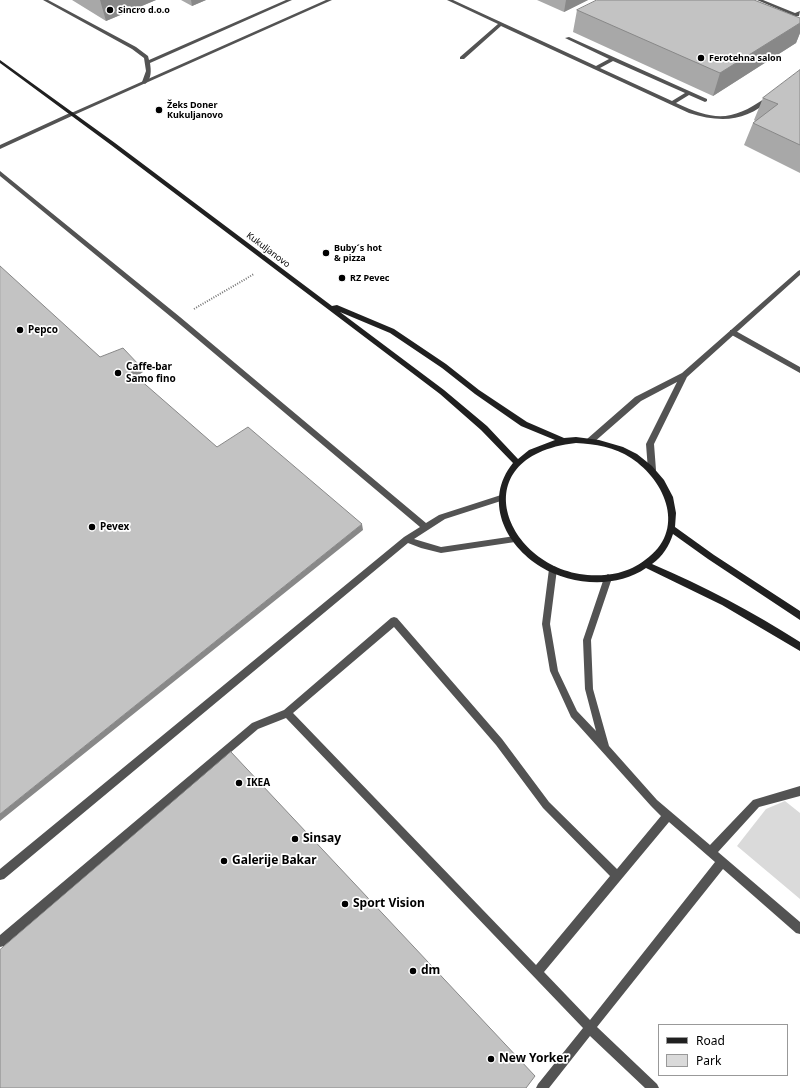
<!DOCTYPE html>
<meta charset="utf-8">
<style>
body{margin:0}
#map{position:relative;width:800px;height:1088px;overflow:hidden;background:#fff;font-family:"Noto Sans",sans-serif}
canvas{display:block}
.legend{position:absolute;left:658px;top:1024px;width:130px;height:52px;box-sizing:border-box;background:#fff;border:1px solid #999;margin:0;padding:5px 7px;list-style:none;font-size:12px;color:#000}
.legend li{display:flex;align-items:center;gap:8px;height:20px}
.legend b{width:20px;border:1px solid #999}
</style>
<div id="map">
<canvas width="800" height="1088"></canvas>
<ul class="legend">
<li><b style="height:5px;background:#202020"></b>Road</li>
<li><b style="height:11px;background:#dadada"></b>Park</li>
</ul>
</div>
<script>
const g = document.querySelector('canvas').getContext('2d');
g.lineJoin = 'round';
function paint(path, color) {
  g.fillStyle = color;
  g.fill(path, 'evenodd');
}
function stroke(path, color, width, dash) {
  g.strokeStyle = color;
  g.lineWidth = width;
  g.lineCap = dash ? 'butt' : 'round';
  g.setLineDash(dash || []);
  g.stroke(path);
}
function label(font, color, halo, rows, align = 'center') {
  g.font = font + ' "Noto Sans",sans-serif';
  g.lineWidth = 3.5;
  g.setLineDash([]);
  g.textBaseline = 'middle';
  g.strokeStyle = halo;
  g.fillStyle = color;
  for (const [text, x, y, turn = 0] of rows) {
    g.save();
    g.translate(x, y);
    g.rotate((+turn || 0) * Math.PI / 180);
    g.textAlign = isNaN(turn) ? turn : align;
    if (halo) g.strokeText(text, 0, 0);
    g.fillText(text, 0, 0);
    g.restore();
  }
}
const green = new Path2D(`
 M785 801 800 813V899L737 846 766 809Z`);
const path = new Path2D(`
 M194 309 254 274`);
const lane = new Path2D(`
 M43 0H48L136 47 148 56 149 60 286 0H292L150 63C151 70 152 79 145 84L142 82 146 71 144 58 132 49Z
 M447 0H453L596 66 609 59 565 38 569 37 707 99V101L705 102 689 95 676 103C715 121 731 122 767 97L772 98C746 122 721 123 689 113L501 26 464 59H460V57L498 24ZM613 61 685 93 672 101 600 68Z
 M757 0H763L795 13 800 11 799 16C792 16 788 22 781 22V20L792 15Z
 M72 112 75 114 74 115 0 149V145Z
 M0 171 180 317 426 523 439 515 501 495 504 496 505 498 504 500 445 519 414 539 441 547 515 536 518 537 519 539 518 541 515 542 441 553 421 548 408 543 4 879 0 880V869L404 537 420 527 176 321 0 176Z
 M730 330H734L800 367V373L730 334Z
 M553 566 556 567 557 569 550 624 558 671 577 711 596 731 585 689 583 640 604 578 605 576 608 574 611 576 612 578 591 640 593 689 609 746 657 800 710 845 753 800 800 786V796L759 807 718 852 800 922V934L796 933 723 869 597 1027 657 1084 659 1088H645L590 1036 549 1088H536L538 1084 583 1028 286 718 258 729 4 946 0 947V935L252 723 284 710 391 618 394 617 397 618 502 739 549 802 617 869 661 816 651 806 571 717 550 671 542 624 549 569 550 567ZM394 627 496 745 543 808 610 876 536 965 293 713ZM669 822 715 862 590 1020 544 972Z`);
const street = new Path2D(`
 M326 0H332L74 115 69 114Z
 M800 270V275L687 377 654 444 656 470 655 472H649L648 470 646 444 677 382 641 401 593 443H587L586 441 587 439 635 397 682 373 798 271Z`);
const secondary = new Path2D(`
 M0 60 115 143 332 306 337 305 394 329 446 364 479 390 527 422 564 438 576 437 599 440 623 447 637 454 652 466 664 480 673 497 676 513 675 527 714 555 800 611V620L708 559 673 534C669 546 663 556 652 564 704 586 753 612 800 642V651L722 605 646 568C616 589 571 585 541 567 505 545 483 500 513 463L481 430 440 394 111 145 0 63ZM340 312 390 333 442 368 475 394 521 426 555 440 529 450 518 459 487 426 444 390ZM576 443C595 444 615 447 631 458 666 481 687 531 645 560 637 566 629 570 618 573 516 595 448 457 576 443Z`);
const wall = new Path2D(`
 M72 0H156L106 21Z
 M181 0H206L192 6Z
 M537 0H588L564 12Z
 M577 10 800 18V33L796 43 713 96 573 32Z
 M800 70V173L744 145 753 123 755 121 754 120 763 98Z`);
const shadedWall = new Path2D(`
 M100 0H156L106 21Z
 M191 0H206L192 6Z
 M566 0H588L564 12Z
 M800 23V33L796 43 713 96 720 73Z
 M140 366 143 372 134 378 131 372Z
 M362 524 363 530 0 821V814Z`);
const building = new Path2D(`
 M597 0H754L800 18V23L720 73 577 10Z
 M800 70V145L753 123 778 104 763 98Z
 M0 266 100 357 123 348 140 366 131 372 217 447 248 427 362 524 0 814Z
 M231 752 535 1076 526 1088H0V950Z`);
const markers = [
 [110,10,4,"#000"],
 [701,58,4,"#000"],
 [159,110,4,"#000"],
 [326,253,4,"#000"],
 [342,278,4,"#000"],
 [20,330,4,"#000"],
 [118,373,4,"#000"],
 [92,527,4,"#000"],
 [239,783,4,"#000"],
 [295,839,4,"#000"],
 [224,861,4,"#000"],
 [345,904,4,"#000"],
 [413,971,4,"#000"],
 [491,1059,4,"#000"]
];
const farPoinames = [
 ["Sincro d.o.o",118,10],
 ["Ferotehna salon",709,58],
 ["Žeks Doner",167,105],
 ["Kukuljanovo",167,115],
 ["Buby´s hot",334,248],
 ["& pizza",334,258],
 ["RZ Pevec",350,278]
];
const farStreetnames = [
 ["Kukuljanovo",268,250,37]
];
const poiNames = [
 ["Pepco",28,330],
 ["Caffe-bar",126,367],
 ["Samo fino",126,379],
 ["Pevex",100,527],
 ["IKEA",247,783]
];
const nearPoinames = [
 ["Sinsay",303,839],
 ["Galerije Bakar",232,861],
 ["Sport Vision",353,904],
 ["dm",421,971],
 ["New Yorker",499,1059]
];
paint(green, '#dadada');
stroke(path, '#757575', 2, [1, 1.5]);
paint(lane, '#535353');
paint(street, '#535353');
paint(secondary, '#202020');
paint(wall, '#a8a8a8');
paint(shadedWall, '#888');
paint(building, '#c3c3c3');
stroke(building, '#888', 1);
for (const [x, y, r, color] of markers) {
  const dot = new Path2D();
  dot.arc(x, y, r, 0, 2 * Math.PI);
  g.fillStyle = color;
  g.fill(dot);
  stroke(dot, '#fff', 1.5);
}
label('bold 9px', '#000', '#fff', farPoinames, 'left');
label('9px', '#000', '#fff', farStreetnames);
label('bold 10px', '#000', '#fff', poiNames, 'left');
label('bold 12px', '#000', '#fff', nearPoinames, 'left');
</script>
